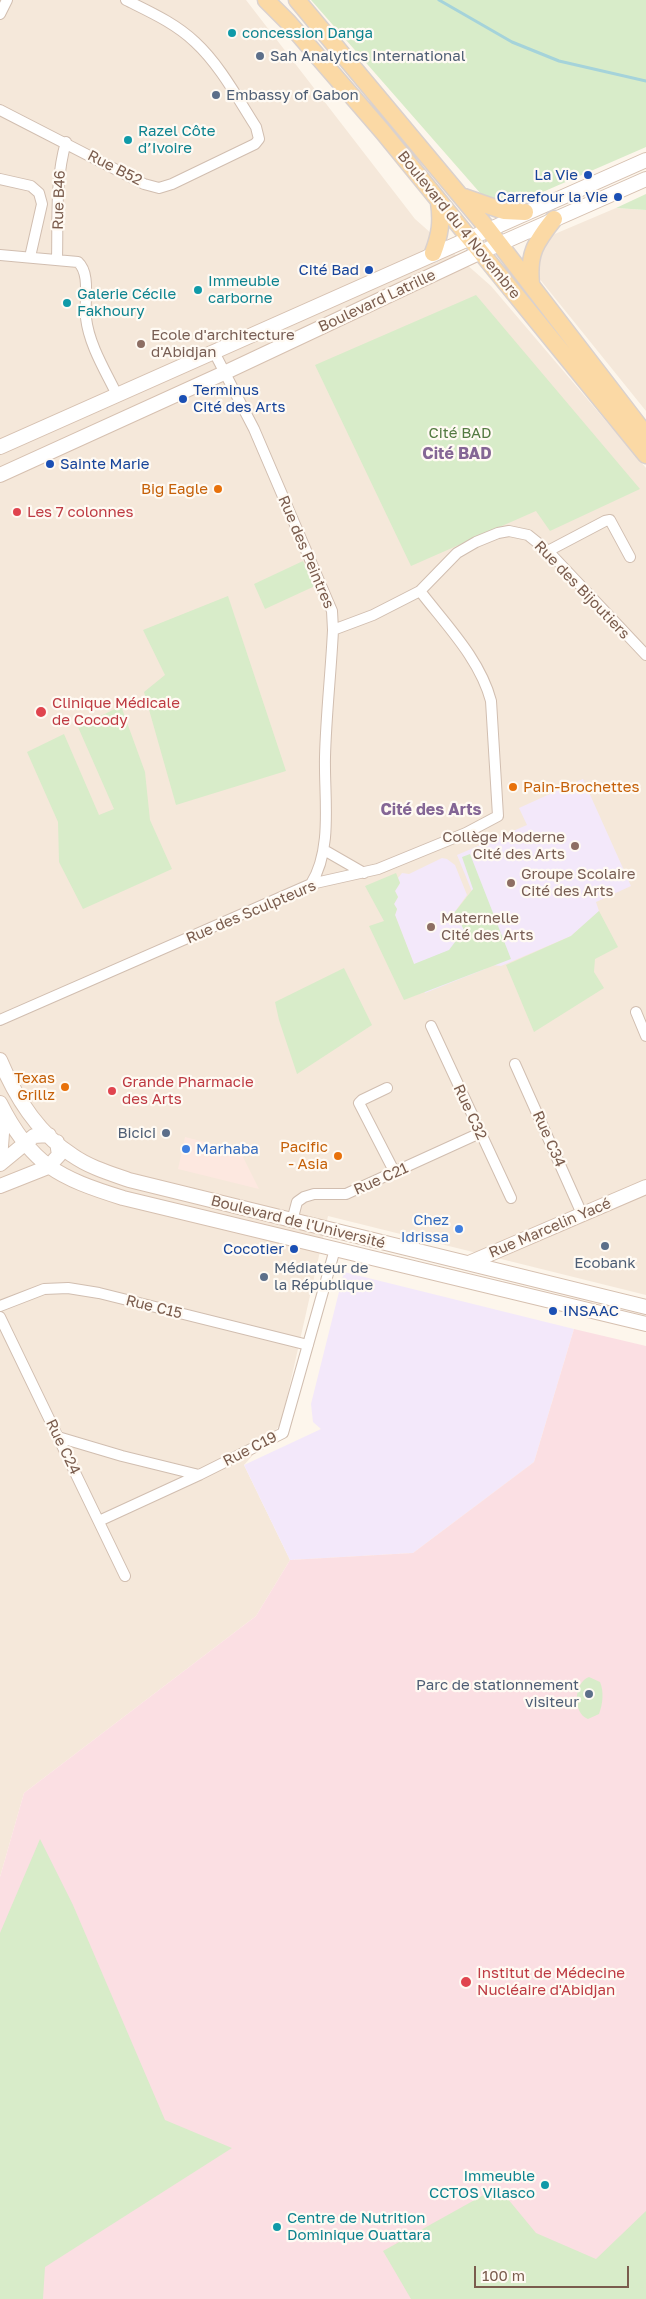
<!DOCTYPE html>
<meta charset="utf-8">
<style>
body{margin:0}
#map{position:relative;width:646px;height:2299px;overflow:hidden;background:#fdf6ec;font-family:"Golos Text",sans-serif}
canvas{display:block}
.scale{position:absolute;left:474px;top:2266px;width:155px;height:22px;box-sizing:border-box;border:2px solid #7a5c4d;border-top:0;padding-left:6px;font-size:15px;line-height:18px;white-space:nowrap;color:#7a5c4d;-webkit-text-stroke:4px #fffaf3;paint-order:stroke}
</style>
<div id="map">
<canvas width="646" height="2299"></canvas>
<div class="scale">100 m</div>
</div>
<script>
const g = document.querySelector('canvas').getContext('2d');
g.lineJoin = 'round';
function paint(path, color) {
  g.fillStyle = color;
  g.fill(path, 'evenodd');
}
function stroke(path, color, width, dash) {
  g.strokeStyle = color;
  g.lineWidth = width;
  g.lineCap = dash ? 'butt' : 'round';
  g.setLineDash(dash || []);
  g.stroke(path);
}
function label(font, color, halo, rows, align = 'center') {
  g.font = font + ' "Golos Text",sans-serif';
  g.lineWidth = 4.5;
  g.setLineDash([]);
  g.textBaseline = 'middle';
  g.strokeStyle = halo;
  g.fillStyle = color;
  for (const [text, x, y, turn = 0] of rows) {
    g.save();
    g.translate(x, y);
    g.rotate((+turn || 0) * Math.PI / 180);
    g.textAlign = isNaN(turn) ? turn : align;
    if (halo) g.strokeText(text, 0, 0);
    g.fillText(text, 0, 0);
    g.restore();
  }
}
const residential = new Path2D(`
 M0 0H246L415 219 491 286 646 468V1295L328 1216 281 1424 244 1465 290 1560 256 1616 24 1793 0 1877Z
 M616 208 646 210V411L538 277 537 264 541 250 550 236Z`);
const commercial = new Path2D(`
 M185 1137 240 1151 259 1189 178 1169Z`);
const education = new Path2D(`
 M583 779 631 886 596 902 599 911 571 936 501 966 492 965 482 916 457 855 527 825 519 808Z
 M442 858 447 859 455 865 467 895 451 917 461 924 485 969 425 993 395 915 397 909 394 904 398 897 395 891 400 883 398 878 402 873 409 874Z
 M344 1272 574 1329 534 1462 413 1553 290 1560 244 1465 321 1429 313 1422 311 1404Z`);
const medical = new Path2D(`
 M574 1329 646 1346V2299H0V1877L24 1793 256 1616 290 1560 413 1553 534 1462Z`);
const green = new Path2D(`
 M311 0H646V147L522 201 505 205 481 194Z
 M646 194V210L616 208Z
 M476 295 640 489 550 531 536 511 411 566 315 365Z
 M303 561 315 586 265 609 254 584Z
 M228 596 286 771 176 805 144 692 165 675 143 630Z
 M121 706 145 772 150 820 172 869 83 909 59 862 58 822 27 752 64 734 99 815 114 809 78 727Z
 M470 854 511 959 404 1000 369 926 384 921 365 886 396 873 400 883 395 891 398 897 394 904 397 909 395 915 414 964 449 950 464 930 461 924 454 923 451 917 473 889 462 857Z
 M599 911 618 947 595 959 594 972 604 988 534 1032 506 965 571 936Z
 M344 968 372 1025 297 1074 279 1020 275 1002Z
 M589 1677 600 1682C604 1691 603 1704 599 1714L588 1719C572 1713 574 1682 589 1677Z
 M40 1839 73 1905 165 2120 232 2148 45 2267 43 2299H0V1933Z
 M498 2187 536 2233 596 2259 646 2211V2299H411L383 2251Z`);
const stream = new Path2D(`
 M439 0 512 42 559 61 646 81`);
const street = new Path2D(`
 M0 14 7 0
 M0 110 144 184 159 188 172 184 255 144 259 139 256 127C238 99 220 65 195 42 175 23 150 12 126 0
 M0 179 31 186 39 193 42 204 30 257
 M0 255 78 262C91 274 84 301 86 318 89 345 106 372 117 395
 M57 259C58 220 55 180 66 142
 M214 352 254 429 332 611 333 630C331 672 326 715 325 757 324 797 333 849 311 884
 M548 551 605 521 610 520 630 557
 M333 630 373 615 420 591 457 553 476 542 498 533 509 531 528 535 548 551 646 655
 M324 850 364 873
 M636 1012 646 1036
 M0 1020 311 884 378 869 466 833 498 816 491 701C480 659 446 625 420 591
 M431 1026 511 1198
 M515 1064 582 1214
 M387 1088 362 1100 359 1103 395 1173
 M292 1221 297 1202 304 1197 314 1194H346L480 1133
 M0 1306 44 1289 68 1288 99 1293 308 1345
 M0 1317 125 1576
 M58 1437 122 1456 199 1475
 M99 1521 199 1475 283 1433 335 1249`);
const secondary = new Path2D(`
 M0 447 646 160
 M0 475 224 373 481 252 646 179
 M0 1060C15 1096 38 1133 72 1155 89 1167 109 1173 129 1180L646 1307
 M0 1103C31 1165 59 1178 123 1198L646 1324
 M0 1113 2 1133 0 1160
 M0 1164 34 1136 49 1135
 M0 1186 48 1167 59 1155 57 1142
 M469 1263 646 1187`);
const primary = new Path2D(`
 M266 0 288 22 383 132 646 455
 M297 0 488 229 646 435
 M464 197 504 211 525 212
 M433 253C440 235 442 222 439 202
 M531 284C528 254 535 243 554 219`);
const markers = [
 [232,33,5,"#0f9aa8"],
 [260,56,5,"#5c6f8a"],
 [216,95,5,"#5c6f8a"],
 [128,140,5,"#0f9aa8"],
 [588,175,5,"#1a4fb4"],
 [618,197,5,"#1a4fb4"],
 [369,270,5,"#1a4fb4"],
 [198,290,5,"#0f9aa8"],
 [67,303,5,"#0f9aa8"],
 [141,344,5,"#8d6e63"],
 [183,399,5,"#1a4fb4"],
 [50,464,5,"#1a4fb4"],
 [218,489,5,"#e8710a"],
 [17,512,5,"#e0444e"],
 [41,712,6,"#e0444e"],
 [513,787,5,"#e8710a"],
 [575,846,5,"#8d6e63"],
 [511,883,5,"#8d6e63"],
 [431,927,5,"#8d6e63"],
 [65,1087,5,"#e8710a"],
 [112,1091,5,"#e0444e"],
 [166,1133,5,"#5c6f8a"],
 [186,1149,5,"#3f7fe0"],
 [338,1156,5,"#e8710a"],
 [459,1229,5,"#3f7fe0"],
 [605,1246,5,"#5c6f8a"],
 [294,1249,5,"#1a4fb4"],
 [264,1277,5,"#5c6f8a"],
 [553,1311,5,"#1a4fb4"],
 [589,1694,5,"#5c6f8a"],
 [466,1982,6,"#e0444e"],
 [545,2185,5,"#0f9aa8"],
 [277,2227,5,"#0f9aa8"]
];
const cultureNames = [
 ["concession Danga",242,33],
 ["Razel Côte",138,131],
 ["d’Ivoire",138,148],
 ["Immeuble",208,281],
 ["carborne",208,298],
 ["Galerie Cécile",77,294],
 ["Fakhoury",77,311],
 ["Immeuble",535,2176,"right"],
 ["CCTOS Vilasco",535,2193,"right"],
 ["Centre de Nutrition",287,2218],
 ["Dominique Ouattara",287,2235]
];
const serviceNames = [
 ["Sah Analytics International",270,56],
 ["Embassy of Gabon",226,95],
 ["Bicici",156,1133,"right"],
 ["Ecobank",605,1263,"center"],
 ["Médiateur de",274,1268],
 ["la République",274,1285],
 ["Parc de stationnement",579,1685,"right"],
 ["visiteur",579,1702,"right"]
];
const streetNames = [
 ["Rue B52",115,168,27],
 ["Rue B46",59,200,-88],
 ["Boulevard du 4 Novembre",459,225,51],
 ["Boulevard Latrille",377,301,-25],
 ["Rue des Peintres",306,552,67],
 ["Rue des Bijoutiers",582,590,46],
 ["Rue des Sculpteurs",251,912,-23],
 ["Rue C32",470,1112,65],
 ["Rue C34",549,1139,66],
 ["Rue C21",381,1179,-24],
 ["Boulevard de l'Université",298,1222,14],
 ["Rue Marcelin Yacé",550,1228,-23],
 ["Rue C15",154,1307,14],
 ["Rue C24",63,1447,64],
 ["Rue C19",250,1449,-27]
];
const transitNames = [
 ["La Vie",578,175],
 ["Carrefour la Vie",608,197],
 ["Cité Bad",359,270],
 ["Terminus",193,390,"left"],
 ["Cité des Arts",193,407,"left"],
 ["Sainte Marie",60,464,"left"],
 ["Cocotier",284,1249],
 ["INSAAC",563,1311,"left"]
];
const educationNames = [
 ["Ecole d'architecture",151,335],
 ["d'Abidjan",151,352],
 ["Collège Moderne",565,837,"right"],
 ["Cité des Arts",565,854,"right"],
 ["Groupe Scolaire",521,874],
 ["Cité des Arts",521,891],
 ["Maternelle",441,918],
 ["Cité des Arts",441,935]
];
const parkNames = [
 ["Cité BAD",460,433]
];
const foodNames = [
 ["Big Eagle",208,489],
 ["Pain-Brochettes",523,787,"left"],
 ["Texas",55,1078],
 ["Grillz",55,1095],
 ["Pacific",328,1147],
 ["- Asia",328,1164]
];
const healthNames = [
 ["Les 7 colonnes",27,512],
 ["Clinique Médicale",52,703],
 ["de Cocody",52,720],
 ["Grande Pharmacie",122,1082],
 ["des Arts",122,1099],
 ["Institut de Médecine",477,1973],
 ["Nucléaire d'Abidjan",477,1990]
];
const shopNames = [
 ["Marhaba",196,1149],
 ["Chez",449,1220,"right"],
 ["Idrissa",449,1237,"right"]
];
const neighbourhoodNames = [
 ["Cité BAD",457,454],
 ["Cité des Arts",431,810]
];
paint(residential, '#f5e8da');
paint(commercial, '#fde8e0');
paint(education, '#f3e8fa');
paint(medical, '#fbdfe3');
paint(green, '#d8ecc9');
stroke(stream, '#a5d3da', 3);
stroke(street, '#d1beb0', 12);
stroke(secondary, '#d6c0b0', 16);
stroke(primary, '#dad1cd', 19);
stroke(street, '#fff', 10);
stroke(secondary, '#fff', 14);
stroke(primary, '#fbd9a5', 16);
for (const [x, y, r, color] of markers) {
  const dot = new Path2D();
  dot.arc(x, y, r, 0, 2 * Math.PI);
  g.fillStyle = color;
  g.fill(dot);
  stroke(dot, '#fffaf3', 2);
}
label('15px', '#0d838f', '#fffaf3', cultureNames, 'left');
label('15px', '#4e5e75', '#fffaf3', serviceNames, 'left');
label('15px', '#7a5c4d', '#fffaf3', streetNames);
label('15px', '#164399', '#fffaf3', transitNames, 'right');
label('15px', '#785e54', '#fffaf3', educationNames, 'left');
label('15px', '#537a41', '#fffaf3', parkNames);
label('15px', '#c56008', '#fffaf3', foodNames, 'right');
label('15px', '#be3a42', '#fffaf3', healthNames, 'left');
label('15px', '#366cbe', '#fffaf3', shopNames, 'left');
label('bold 16px', '#846695', '#fffaf3', neighbourhoodNames);
</script>
